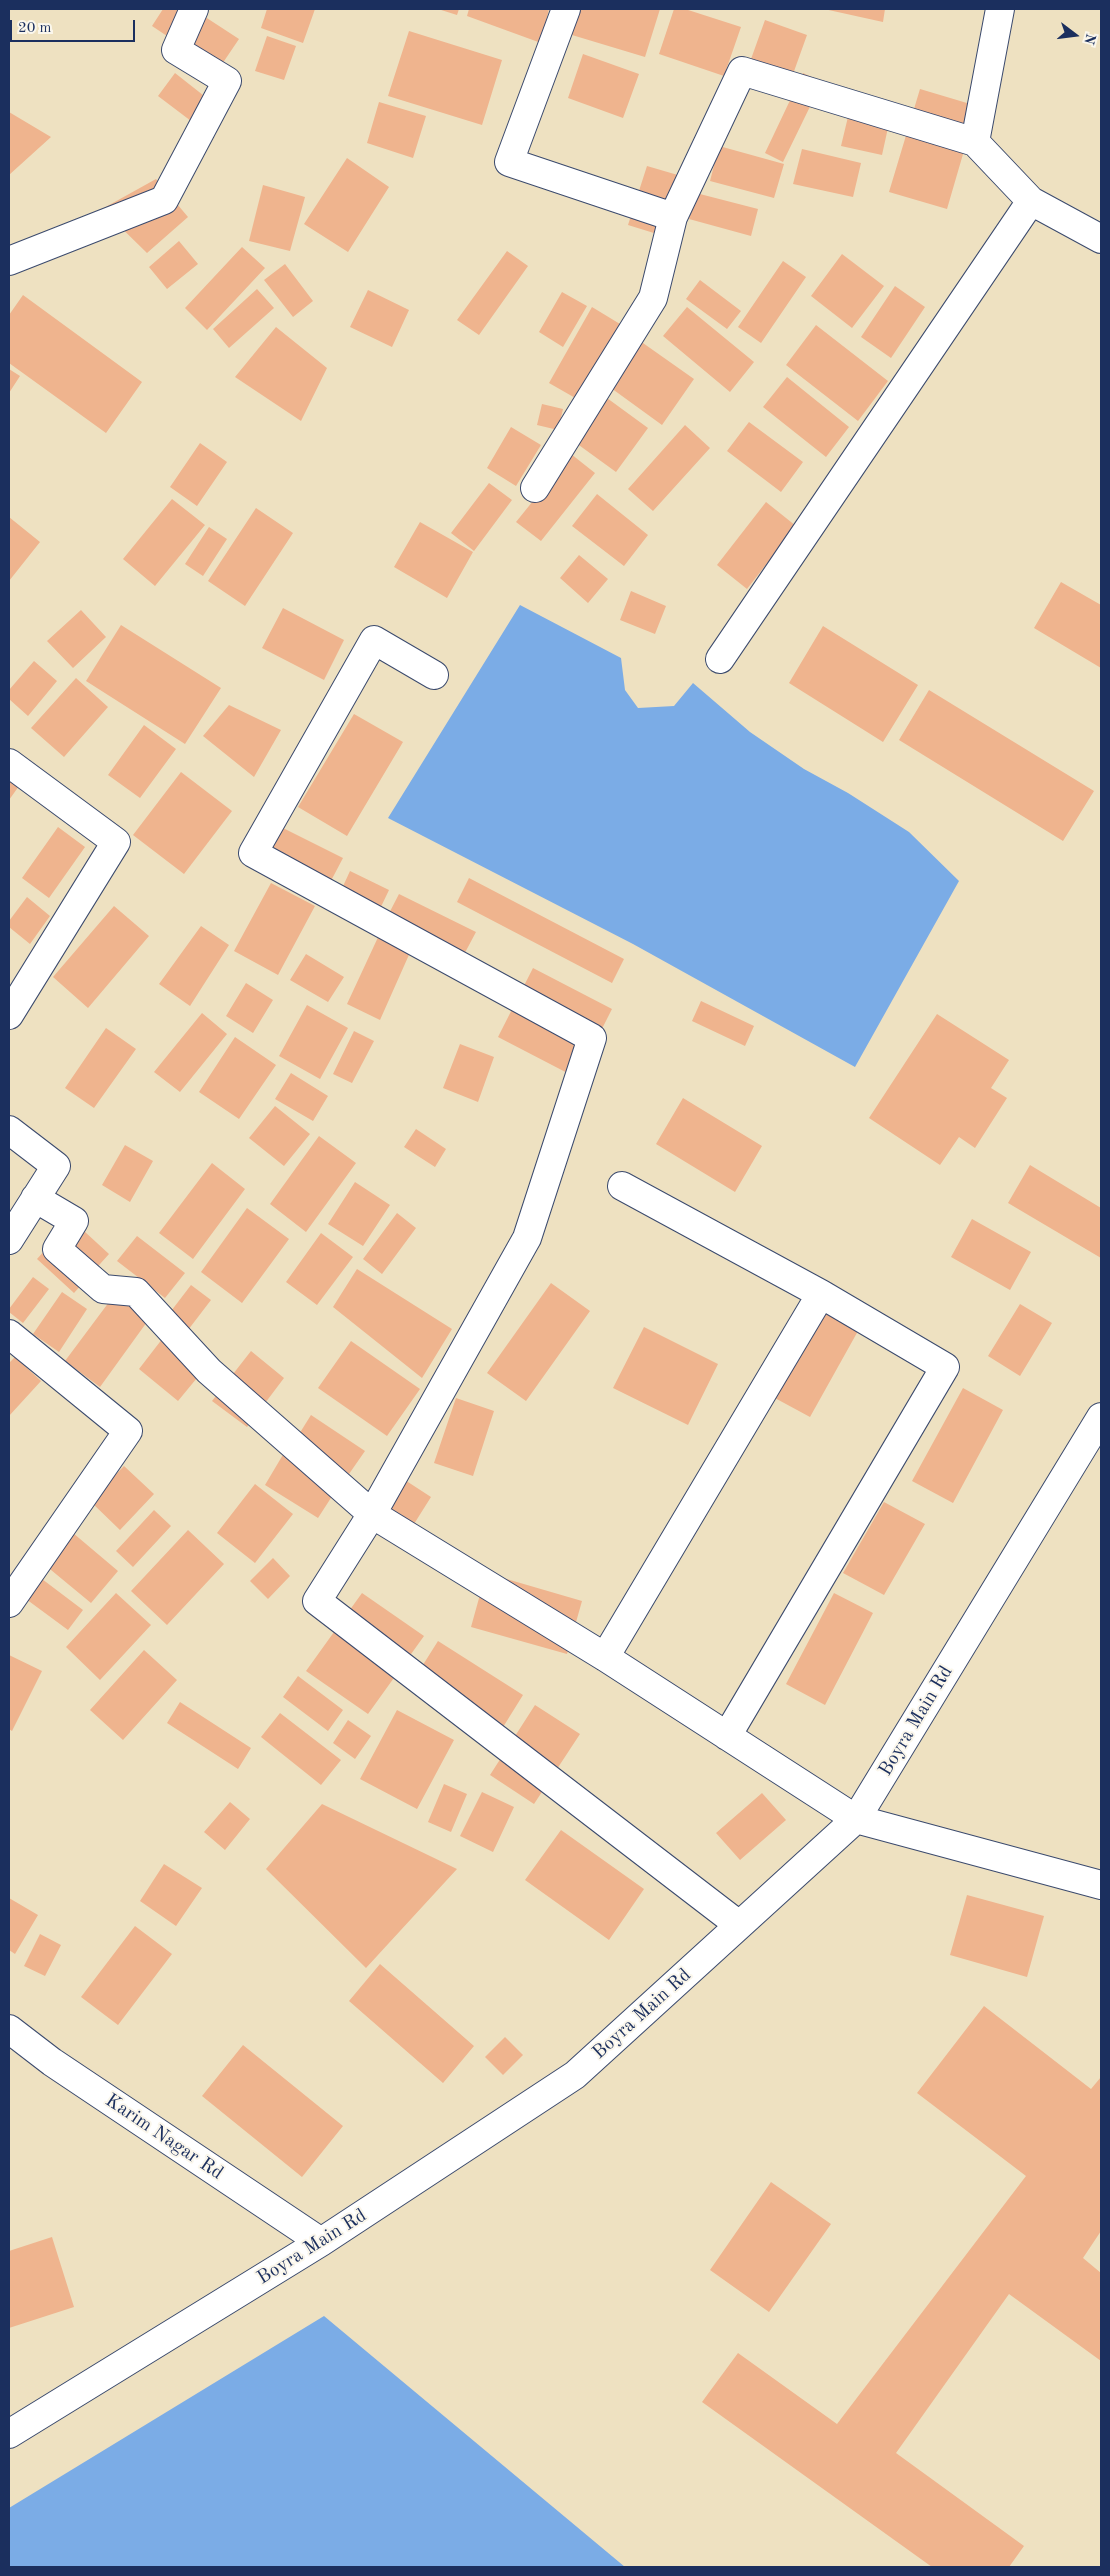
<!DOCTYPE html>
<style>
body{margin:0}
#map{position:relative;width:1110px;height:2576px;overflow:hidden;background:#eee1c1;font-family:"Old Standard TT",serif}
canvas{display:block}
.frame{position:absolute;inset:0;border:10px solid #1b2f5e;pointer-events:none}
.north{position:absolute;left:1050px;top:10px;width:50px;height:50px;-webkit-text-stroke:4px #fbf7ec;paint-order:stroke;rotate:105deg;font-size:14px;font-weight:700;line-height:20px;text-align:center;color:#1b2f5e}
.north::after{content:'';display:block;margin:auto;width:18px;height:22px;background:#1b2f5e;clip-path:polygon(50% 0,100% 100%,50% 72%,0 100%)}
.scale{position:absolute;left:10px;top:20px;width:125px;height:22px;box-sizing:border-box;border:2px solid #1b2f5e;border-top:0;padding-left:6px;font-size:15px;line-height:18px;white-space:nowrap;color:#1b2f5e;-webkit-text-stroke:4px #fbf7ec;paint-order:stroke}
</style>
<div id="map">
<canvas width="1110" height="2576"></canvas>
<div class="frame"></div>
<div class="north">N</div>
<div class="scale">20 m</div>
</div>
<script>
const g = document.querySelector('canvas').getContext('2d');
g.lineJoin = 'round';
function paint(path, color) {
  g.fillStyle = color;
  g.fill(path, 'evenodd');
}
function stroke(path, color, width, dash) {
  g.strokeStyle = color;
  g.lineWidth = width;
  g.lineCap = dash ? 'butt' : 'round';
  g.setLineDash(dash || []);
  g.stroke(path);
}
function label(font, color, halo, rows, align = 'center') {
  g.font = font + ' "Old Standard TT",serif';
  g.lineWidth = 4;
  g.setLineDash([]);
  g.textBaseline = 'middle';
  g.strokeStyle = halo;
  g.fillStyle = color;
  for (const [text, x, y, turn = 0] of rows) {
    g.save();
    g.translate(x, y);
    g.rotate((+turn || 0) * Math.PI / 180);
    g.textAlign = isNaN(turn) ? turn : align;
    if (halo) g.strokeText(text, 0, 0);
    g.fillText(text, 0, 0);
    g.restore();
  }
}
const water = new Path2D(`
 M520 605 621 658 625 690 638 708 674 706 693 683 750 732 804 769 848 793 909 832 959 881 855 1067 633 944 388 818Z
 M324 2316 625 2567H9V2508Z`);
const building = new Path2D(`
 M163 9H193L239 39 218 70 152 26Z
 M267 9H315L303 43 261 28Z
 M438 9H459L457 15Z
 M469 9H549L541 43 467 16Z
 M580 9H660L645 57 572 35Z
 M674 9H685L741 27 724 76 659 54Z
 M824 9H885L883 22Z
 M765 20 807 35 788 88 746 73Z
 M409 31 502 60 482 125 388 96Z
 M267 36 296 46 284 80 255 71Z
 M583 54 639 74 623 118 568 98Z
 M175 73 208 99 191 121 158 96Z
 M803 73 822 82 783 162 765 153Z
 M920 89 977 106 947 209 889 192Z
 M853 96 893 105 882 155 841 146Z
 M379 102 426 116 413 158 367 143Z
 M9 112 51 137 9 175Z
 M719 146 784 164 774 198 710 181Z
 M802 149 861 163 853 197 793 184Z
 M347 158 389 187 348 252 304 224Z
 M647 166 688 178 670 238 628 225Z
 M156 179 188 217 147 253 102 209Z
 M263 185 305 197 290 251 249 241Z
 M696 193 758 209 751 236 689 219Z
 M179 241 198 264 167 289 149 267Z
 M242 247 265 268 207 330 185 308Z
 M507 251 528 266 479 335 457 320Z
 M842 254 884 286 852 328 811 296Z
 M783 261 806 277 761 343 738 327Z
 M285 264 313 301 293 317 264 280Z
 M700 280 741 311 727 329 686 299Z
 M895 286 925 307 891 358 861 337Z
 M257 289 274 308 229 348 213 329Z
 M368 290 409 310 392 347 350 327Z
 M562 292 587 306 563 347 539 332Z
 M23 295 142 382 106 433 9 363V315Z
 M592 307 620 324 577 399 549 383Z
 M687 307 754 362 730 392 663 336Z
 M816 325 888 381 858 421 786 365Z
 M276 327 327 368 301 421 235 377Z
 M633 336 694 379 662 425 600 380Z
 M9 369 20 376 9 393Z
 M787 377 849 427 826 457 763 407Z
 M596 390 648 428 616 472 565 435Z
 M542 404 563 409 558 430 537 425Z
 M749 422 803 462 781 492 727 451Z
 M685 425 710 448 653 511 628 489Z
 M511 427 541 445 516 486 487 468Z
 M200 443 227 462 197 506 170 487Z
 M571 454 595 473 541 541 516 522Z
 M489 483 512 500 474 551 451 533Z
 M597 494 648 535 624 566 572 526Z
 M172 499 205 525 155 586 123 559Z
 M766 502 796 526 747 589 717 565Z
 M256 508 293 533 245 606 208 581Z
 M9 517 40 542 9 581Z
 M420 522 473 552 447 598 394 567Z
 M209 527 227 539 203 576 185 564Z
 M579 555 608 579 588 603 560 578Z
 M1061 582 1101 605V668L1034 628Z
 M631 591 666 606 655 634 620 620Z
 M283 608 344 640 324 680 262 648Z
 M81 610 106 637 73 668 47 641Z
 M121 625 221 688 185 744 86 681Z
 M823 626 918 685 883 742 789 683Z
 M34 661 57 681 28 716 9 699V690Z
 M76 678 108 707 64 757 31 728Z
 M929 690 1094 791 1063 841 899 740Z
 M229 705 281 730 254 777 203 736Z
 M354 714 403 742 347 836 298 807Z
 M144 725 176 749 140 798 108 775Z
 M181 772 232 811 184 874 133 835Z
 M9 778 19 786 9 800Z
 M273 823 343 858 324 894 255 859Z
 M58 827 85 847 49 898 22 878Z
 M350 871 389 890 378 913 339 895Z
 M469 878 624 959 612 983 457 902Z
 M271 883 315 906 278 975 234 951Z
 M399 894 476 932 460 962 384 923Z
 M27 897 50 916 30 944 9 927V921Z
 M114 906 149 936 88 1008 53 977Z
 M201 926 229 945 190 1006 159 984Z
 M380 933 412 948 380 1020 347 1004Z
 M306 954 344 977 328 1002 290 980Z
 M533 968 612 1009 577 1078 498 1037Z
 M246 983 273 1000 253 1033 226 1016Z
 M701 1001 754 1026 745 1046 692 1021Z
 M307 1005 348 1028 320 1079 279 1056Z
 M202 1013 227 1034 180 1092 154 1072Z
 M937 1014 1009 1060 991 1088 1007 1098 975 1148 959 1137 940 1165 869 1118Z
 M106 1028 136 1049 94 1108 65 1088Z
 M354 1031 374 1041 352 1083 333 1074Z
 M235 1037 276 1065 239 1119 199 1092Z
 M460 1044 494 1057 478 1102 443 1088Z
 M291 1073 328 1096 313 1121 275 1099Z
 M683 1098 762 1146 735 1192 656 1144Z
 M275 1106 310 1134 284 1166 249 1138Z
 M416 1129 446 1149 435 1167 404 1147Z
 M319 1136 356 1163 306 1232 270 1204Z
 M125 1145 153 1161 130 1202 102 1185Z
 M212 1163 245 1189 193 1259 159 1233Z
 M1030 1165 1101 1208V1258L1008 1203Z
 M355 1182 390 1205 363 1246 328 1224Z
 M247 1208 289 1239 242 1303 201 1272Z
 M397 1213 416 1228 382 1274 363 1259Z
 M972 1219 1031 1252 1010 1290 951 1257Z
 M72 1220 109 1254 74 1293 37 1259Z
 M321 1233 353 1257 317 1305 286 1282Z
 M137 1236 185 1273 165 1298 117 1261Z
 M357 1269 452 1329 422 1378 333 1307Z
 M33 1277 49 1289 23 1323 9 1312V1309Z
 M551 1283 590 1311 526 1401 487 1373Z
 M191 1285 211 1300 185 1334 165 1319Z
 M118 1290 152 1315 100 1387 65 1361Z
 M62 1292 87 1309 59 1352 33 1334Z
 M1020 1304 1052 1323 1020 1376 988 1356Z
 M821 1310 858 1331 810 1417 773 1397Z
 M644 1327 718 1364 688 1425 613 1388Z
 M166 1334 206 1367 178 1401 139 1369Z
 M351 1341 420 1389 387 1436 318 1388Z
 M251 1351 284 1378 247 1427 212 1401Z
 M15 1357 41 1381 9 1416V1363Z
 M963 1388 1003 1410 953 1503 912 1481Z
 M456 1398 494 1411 473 1476 434 1463Z
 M311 1415 365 1451 349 1474 296 1439Z
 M284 1453 338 1487 318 1518 265 1485Z
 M124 1466 154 1494 120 1530 90 1501Z
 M391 1471 431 1497 402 1543 363 1518Z
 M255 1484 293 1514 255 1563 217 1533Z
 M884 1502 925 1524 884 1595 843 1573Z
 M154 1510 171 1526 133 1567 116 1551Z
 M188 1530 224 1564 167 1625 131 1591Z
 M73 1533 118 1571 91 1603 45 1565Z
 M273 1558 290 1576 268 1599 250 1581Z
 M486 1573 582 1601 567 1654 471 1627Z
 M42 1579 83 1610 68 1630 26 1599Z
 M116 1593 151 1625 100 1680 66 1647Z
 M362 1593 424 1636 368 1714 306 1671Z
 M834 1593 873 1613 825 1705 786 1684Z
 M438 1641 523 1695 495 1740 409 1687Z
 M144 1650 177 1680 123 1740 90 1710Z
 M9 1655 42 1671 12 1731 9 1729Z
 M298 1676 343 1710 328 1731 283 1697Z
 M180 1702 251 1748 238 1769 167 1723Z
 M535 1705 580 1734 534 1804 490 1775Z
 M397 1710 454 1740 417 1809 360 1779Z
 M280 1713 341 1760 321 1785 261 1737Z
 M348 1720 371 1736 355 1759 333 1743Z
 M444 1784 467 1794 451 1832 428 1822Z
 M482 1792 514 1807 493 1852 460 1836Z
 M762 1793 786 1820 740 1860 716 1833Z
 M230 1802 250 1819 225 1850 204 1832Z
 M322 1804 457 1869 366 1968 266 1869Z
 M561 1830 644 1889 609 1940 525 1880Z
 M164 1864 202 1888 176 1926 140 1901Z
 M967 1895 1044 1916 1027 1977 950 1955Z
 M9 1898 38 1915 15 1954 9 1950Z
 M135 1926 172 1954 118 2025 81 1997Z
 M40 1934 61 1945 45 1976 24 1966Z
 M380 1964 474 2046 443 2083 349 2001Z
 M984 2006 1091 2089 1101 2077V2231L1083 2258 1101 2273V2361L1009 2294 896 2453 1024 2546 1009 2567H932L702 2402 738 2353 837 2424 1026 2176 917 2093Z
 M505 2037 523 2055 503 2075 485 2057Z
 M243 2045 343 2126 302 2177 202 2096Z
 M771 2182 831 2224 769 2312 710 2270Z
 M52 2237 74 2307 9 2328V2251Z`);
const minor = new Path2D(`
 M566 9 509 162 673 217 742 71 975 142 1031 201 1101 239
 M975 142 1000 9
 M9 261 164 200 227 81 176 50 194 9
 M535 488 653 298 673 217
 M720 659 1031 201
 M434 675 374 640 253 853 592 1038 527 1238 372 1514 605 1657 856 1819 1101 1885
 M9 763 116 842 9 1015
 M9 1130 56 1166 9 1240
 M622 1186 821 1294
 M35 1198 74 1221 57 1249 103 1289 136 1292 209 1371 372 1514 317 1601 739 1925
 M9 1334 128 1431 9 1603
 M605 1657 821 1294 945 1367 727 1736
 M9 2029 52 2062 321 2242
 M9 2434 321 2242 575 2075 856 1819 1101 1417`);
const streetNames = [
 ["Boyra Main Rd",916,1721,-59],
 ["Boyra Main Rd",642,2014,-42],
 ["Karim Nagar Rd",164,2137,34],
 ["Boyra Main Rd",312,2247,-32]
];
paint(water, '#7bace6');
paint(building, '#efb48e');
stroke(minor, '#3b4a6d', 30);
stroke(minor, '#fff', 28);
label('19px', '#1b2f5e', '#fbf7ec', streetNames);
</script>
